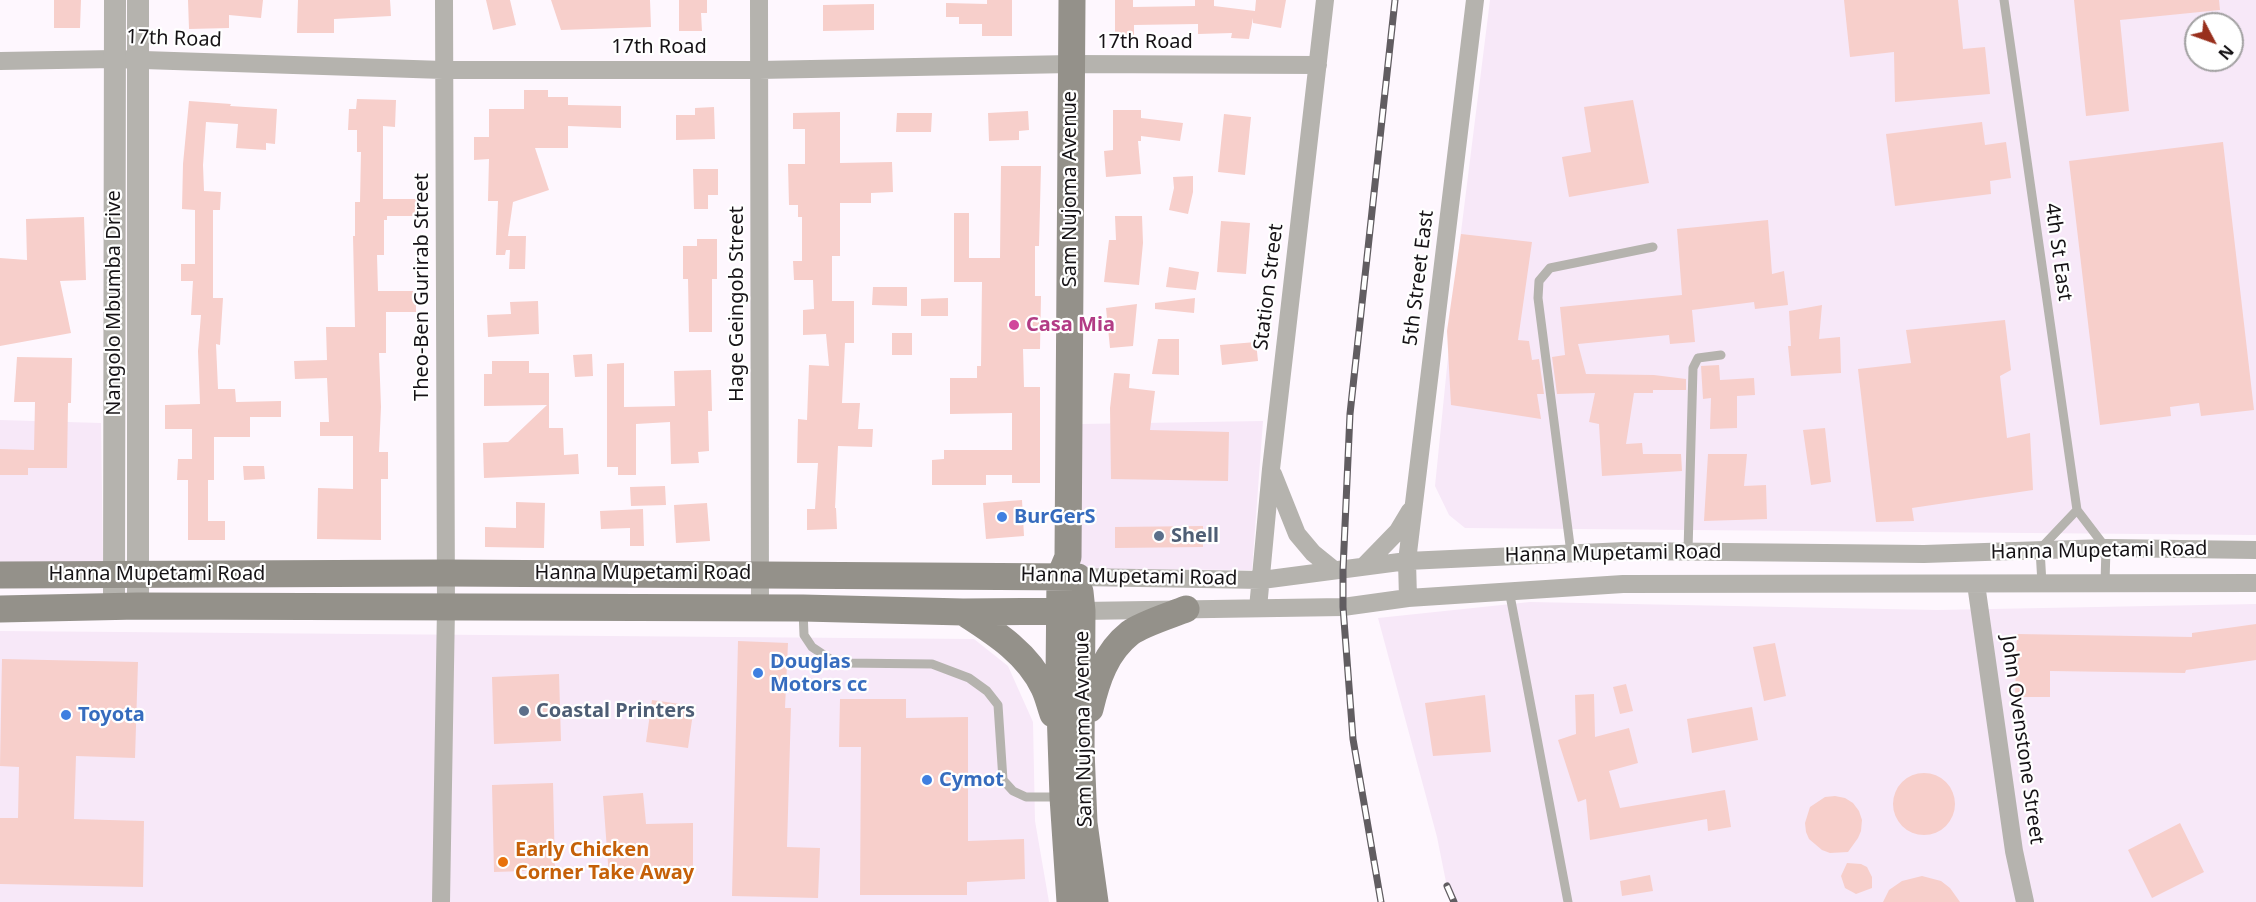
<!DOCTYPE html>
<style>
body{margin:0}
#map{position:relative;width:2256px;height:902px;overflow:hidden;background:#fef7fe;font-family:"Noto Sans",sans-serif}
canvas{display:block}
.north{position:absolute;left:2184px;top:12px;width:60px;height:60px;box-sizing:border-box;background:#fff;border:2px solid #a1a0a1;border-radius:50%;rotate:131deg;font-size:16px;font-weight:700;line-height:24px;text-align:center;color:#151215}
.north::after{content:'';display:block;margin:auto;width:21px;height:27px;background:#982f1c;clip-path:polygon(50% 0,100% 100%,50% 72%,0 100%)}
</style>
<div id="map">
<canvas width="2256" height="902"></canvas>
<div class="north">N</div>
</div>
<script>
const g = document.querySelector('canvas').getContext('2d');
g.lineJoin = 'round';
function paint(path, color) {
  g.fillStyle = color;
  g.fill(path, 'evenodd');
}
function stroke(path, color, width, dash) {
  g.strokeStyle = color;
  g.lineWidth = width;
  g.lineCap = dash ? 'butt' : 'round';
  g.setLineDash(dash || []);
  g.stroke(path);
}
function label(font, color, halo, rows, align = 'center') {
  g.font = font + ' "Noto Sans",sans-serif';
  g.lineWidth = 4.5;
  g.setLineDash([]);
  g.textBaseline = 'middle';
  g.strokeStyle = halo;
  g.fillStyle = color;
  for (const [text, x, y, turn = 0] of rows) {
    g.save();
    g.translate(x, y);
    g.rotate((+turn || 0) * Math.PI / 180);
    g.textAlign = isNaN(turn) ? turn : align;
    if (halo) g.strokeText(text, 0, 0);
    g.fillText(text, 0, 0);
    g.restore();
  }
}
const built = new Path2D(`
 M1490 0H2256V535L1465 528 1449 515 1435 486 1459 248ZM2196 24H2232V60H2196Z
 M0 420 101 423 103 564H0Z
 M1263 421 1252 570 1078 569 1081 424Z
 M1530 602 1937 610 2256 604V902H1450L1437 837 1378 618Z
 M0 631 974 639 1008 666 1033 722 1035 821 1049 902H0Z`);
const building = new Path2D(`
 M54 0H81L80 28H54Z
 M188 0H263L261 18 229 15V28L189 29Z
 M298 0H390L391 16 334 19V33H297Z
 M486 0H510L516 25 493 30Z
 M551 0H650L651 27 561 30Z
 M679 0H707V13H701L702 31H679Z
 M987 0H1012V36H982V24H959V17H946V3L987 4Z
 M1115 0H1133V7L1195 6V0H1214V6L1255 11 1256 0H1286L1281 28 1253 23V18L1249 39 1231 38 1232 33 1198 34V24L1134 25V37H1115Z
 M1844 0H1958L1963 49 1985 47 1990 94 1895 102 1894 52 1850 57Z
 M2074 0H2219L2220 10 2120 20 2129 111 2086 116Z
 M874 4V30L823 31V5Z
 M524 90H548V97H568V105L621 106V128L568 126V148H535L549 190 513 202 508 236H526L525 269H509L510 250H506L505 255H496L498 201H488L489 159 474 160V137H489V109H524Z
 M357 99 396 100 395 127 383 126V199H418L419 216H387V220H384V255H377L378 291H416V312H386V353H379L381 407 379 452H388V479H381V540L317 539 318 488 353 489V436H320V422H329L327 378 295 379 294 361 327 360 326 327H355L353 236H355V202H360L361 152H357V130H348L349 109H356Z
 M1633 100 1649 183 1569 197 1562 157 1591 152 1584 107Z
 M189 101 231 104 230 106 277 109 275 144 266 143V150L236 148 238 124 206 122 203 165 204 191 221 192 220 210H213V298H223L220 345 216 344 218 389H235L236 402 281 401V417H250V437H214V480H208V521H225V540H188V480H177L178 459H192V429H165V405L200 404 198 351 201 315H191L193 281H181V264H195V210L182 209 183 164Z
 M714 107 715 139 676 140V115H695V108Z
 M1113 110H1141V118L1183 123 1180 141 1141 136V141H1138L1141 174 1106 177 1104 151 1113 150Z
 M1028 111 1029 130 1019 131V140L989 141 988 113Z
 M840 112V163L892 162 893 192 871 193V203H840V256H832V301H854V343H845L842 403H860L858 429H873L872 447 838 446 835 508H836L837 529 807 530V509H815L818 463H797L798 419 807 420 809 365 829 366 826 334 803 335V310L814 309 813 280H794L793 261H802V217H798V205H789L788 164H805V129H793V113Z
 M897 113H932L931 132H896Z
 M1224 114 1251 117 1245 175 1218 172Z
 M1982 122 1985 145 2006 142 2011 178 1990 181 1991 194 1895 206 1886 134Z
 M2223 142 2254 410 2201 416 2199 403 2170 407 2171 416 2100 425 2069 161Z
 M1001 166H1041L1039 246H1035V296H1041L1040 349H1023L1024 387H1040V483H1012V475H986V485H932V460L944 459V450H1012V413L950 414V378H977V366H981L982 282H954V213H969V258H1000Z
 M693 169H718V195H708V209H694Z
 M1193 176V192L1188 214 1169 210 1174 188 1173 177Z
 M1115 216H1142L1143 243 1139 285 1104 282 1109 240H1116Z
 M84 217 86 280 60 281 71 333 0 346V258L27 260 26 219Z
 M1768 220 1772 274 1784 271 1788 305 1755 309 1754 302 1692 310 1695 342 1670 344 1669 335 1578 344 1586 374 1654 375 1686 379V390H1653V393H1634L1626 444 1642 443 1643 454H1681L1682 471 1602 476 1599 424 1589 422 1595 393 1557 394 1552 357 1565 355 1560 307 1682 295 1677 229Z
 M1221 221 1250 223 1246 274 1217 272Z
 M1461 234 1532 242 1518 340 1529 341 1532 360 1539 359 1544 394H1537L1541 419 1451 405 1447 331Z
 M697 239H717V279H712V332H689L688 279H683V246H697Z
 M1169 267 1199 272 1196 290 1166 287Z
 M873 287H907V306L872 305Z
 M948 298V316H921V299Z
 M1195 298 1194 313 1155 309V303Z
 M538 301 539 334 488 337 487 315 511 314 510 302Z
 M1137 304 1133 346 1110 348 1106 308Z
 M1822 305 1819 339 1840 337 1841 373 1791 376 1788 346H1791L1789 311Z
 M2005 320 2011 370 2000 376 2007 438 2030 433 2033 490 1912 508 1914 521 1876 522 1858 369 1911 363 1906 330Z
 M892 333H912V355H892Z
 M1158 339H1179V375L1152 374Z
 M1256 342 1258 361 1222 365 1220 345Z
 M592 354 593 376 575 377 573 355Z
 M17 357 72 358 71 403H68L67 468H28V475H0V449L34 450 35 402H14Z
 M492 361H529V373H549V428H563L564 455 578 454 579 474 484 478 483 443 508 442 547 405 484 406V374H492Z
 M624 363V407L675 406 674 371 711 370 712 411H708L709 451 698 452 699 463 671 464 670 422 636 424V475H618V467H607V364Z
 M1719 365 1720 380 1754 378 1755 395 1737 396V428L1710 429 1711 398 1703 399 1701 366Z
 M1114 373 1130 374 1129 388 1155 391 1150 430 1229 432 1228 481 1111 479 1110 408Z
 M1825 428 1831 482 1811 485 1803 430Z
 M1708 454H1747L1744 486 1766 485 1767 519 1704 521Z
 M243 466H264L265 479 244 480Z
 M665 486 666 505 631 506 630 487Z
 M1022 500 1024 536 986 539 983 503Z
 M516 502 545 503 544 548 485 547V527L516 528Z
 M707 503 710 541 676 543 674 505Z
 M643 509 644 546H630V528L601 529 600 511Z
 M1203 526V547L1115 548V527Z
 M2256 624V660L2186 670 2185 673 2050 671V697H2015L2017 634 2192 637V633Z
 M738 641 788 643 785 708H791L787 847 820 848 818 898 732 896Z
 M1775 643 1786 696 1764 701 1753 647Z
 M2 659 138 662 135 758 76 756 74 819 144 821 143 887 0 884V818H18L19 767 0 766Z
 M559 674 561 741 494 744 492 677Z
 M1626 684 1633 711 1620 714 1613 687Z
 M1594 694 1595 737 1629 728 1638 763 1609 771 1620 808 1725 790 1731 827 1708 831 1707 819 1590 840 1586 799 1578 802 1558 740 1576 734 1575 695Z
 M1485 695 1491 752 1433 756 1425 703Z
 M840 699H906V718L968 717V841L1024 839 1025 879 967 882V895H860L861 747H839Z
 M652 700 694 706 688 748 646 742Z
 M1752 707 1758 740 1692 753 1687 719Z
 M1893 804a31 31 0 1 1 62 0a31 31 0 1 1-62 0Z
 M553 783 555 870 494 872 492 785Z
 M643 793 646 824 693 823V879H657V874L609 877 603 796Z
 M1835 796 1845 798 1853 803 1859 811 1862 820 1861 831 1858 838 1848 852 1830 853 1822 850 1809 839 1806 832 1805 823 1810 807 1825 797Z
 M2180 823 2204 872 2152 898 2128 850Z
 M1847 863 1861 864 1867 867 1872 877V888L1856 894 1845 888 1841 876Z
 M1650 875 1653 891 1622 896 1620 881Z
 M1922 876 1941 881 1950 888 1960 902H1883L1889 890 1902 881Z`);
const service = new Path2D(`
 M2004 0 2077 510 2106 548 2105 583
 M1688 551 1693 368 1698 358 1721 355
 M1571 553 1538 298 1539 281 1550 268 1653 247
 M2042 584 2040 549 2077 510
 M1509 590 1568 902
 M803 610 804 635 812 647 830 659 844 663 932 664 969 678 987 691 998 705 1003 780 1013 791 1026 797H1061`);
const minor = new Path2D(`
 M759 0 760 609
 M0 61 114 59 443 70H759L1071 64 1318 65
 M1273 474 1297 534 1313 553 1334 570
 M1363 567 1398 531 1410 511
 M1078 577 1262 580 1407 561 1625 551 1924 554 2106 548 2256 550
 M1976 584 2014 851 2025 902
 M1408 598 1407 561 1475 0
 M1258 608 1271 469 1325 0
 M1082 611 1343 607 1408 598 1623 584 2256 583
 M441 902 446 608 444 0`);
const tertiary = new Path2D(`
 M138 0V606
 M114 606 115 0`);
const secondary = new Path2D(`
 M0 575 446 573 1078 577
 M1080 592 1082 611 1081 750 1084 823 1095 902
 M0 609 138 606 803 608 963 612 1082 611
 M963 612C994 632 1028 653 1044 688 1048 696 1050 706 1053 714
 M1090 709C1097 679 1106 652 1130 633 1142 624 1171 615 1186 609
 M1070 902 1063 797 1059 680 1060 576 1068 557 1072 0`);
const rail = new Path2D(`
 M1447 886 1454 902
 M1381 902 1353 739 1343 607V570L1350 414 1395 0`);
const markers = [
 [1014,325,6,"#d1479c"],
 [1002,517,6,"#3f7fe0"],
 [1159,536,6,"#5c6f8a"],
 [758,673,6,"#3f7fe0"],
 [524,711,6,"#5c6f8a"],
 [66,715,6,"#3f7fe0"],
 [927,780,6,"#3f7fe0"],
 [503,862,6,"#e8710a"]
];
const streetNames = [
 ["17th Road",174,39,2],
 ["17th Road",1145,42],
 ["17th Road",659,47],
 ["Sam Nujoma Avenue",1070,189,-90],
 ["4th St East",2058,252,82],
 ["5th Street East",1419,278,-83],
 ["Theo-Ben Gurirab Street",422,287,-90],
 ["Station Street",1269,287,-83],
 ["Nangolo Mbumba Drive",114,303,-90],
 ["Hage Geingob Street",737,304,-90],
 ["Hanna Mupetami Road",2099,551,-1],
 ["Hanna Mupetami Road",1613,554,-1],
 ["Hanna Mupetami Road",643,573],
 ["Hanna Mupetami Road",157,574],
 ["Hanna Mupetami Road",1129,577,1],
 ["Sam Nujoma Avenue",1084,729,-91],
 ["John Ovenstone Street",2022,740,82]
];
const hotelNames = [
 ["Casa Mia",1026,325]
];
const shopNames = [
 ["BurGerS",1014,517],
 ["Douglas",770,662],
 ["Motors cc",770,685],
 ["Toyota",78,715],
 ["Cymot",939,780]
];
const serviceNames = [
 ["Shell",1171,536],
 ["Coastal Printers",536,711]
];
const foodNames = [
 ["Early Chicken",515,850],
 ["Corner Take Away",515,873]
];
paint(built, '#f7e8f8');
paint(building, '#f7cfcb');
stroke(service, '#b5b3ae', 9);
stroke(minor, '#b5b3ae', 18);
stroke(tertiary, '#b5b3ae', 22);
stroke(secondary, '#94918a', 27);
stroke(rail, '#615d61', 7);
stroke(rail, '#fff', 4.5, [14]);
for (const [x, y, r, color] of markers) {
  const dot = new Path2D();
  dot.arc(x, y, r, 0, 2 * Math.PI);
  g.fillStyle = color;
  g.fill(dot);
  stroke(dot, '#fff', 2);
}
label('20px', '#151215', '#fff', streetNames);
label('bold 20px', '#b23c85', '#fff', hotelNames, 'left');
label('bold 20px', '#366cbe', '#fff', shopNames, 'left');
label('bold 20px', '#4e5e75', '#fff', serviceNames, 'left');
label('bold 20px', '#c56008', '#fff', foodNames, 'left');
</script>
